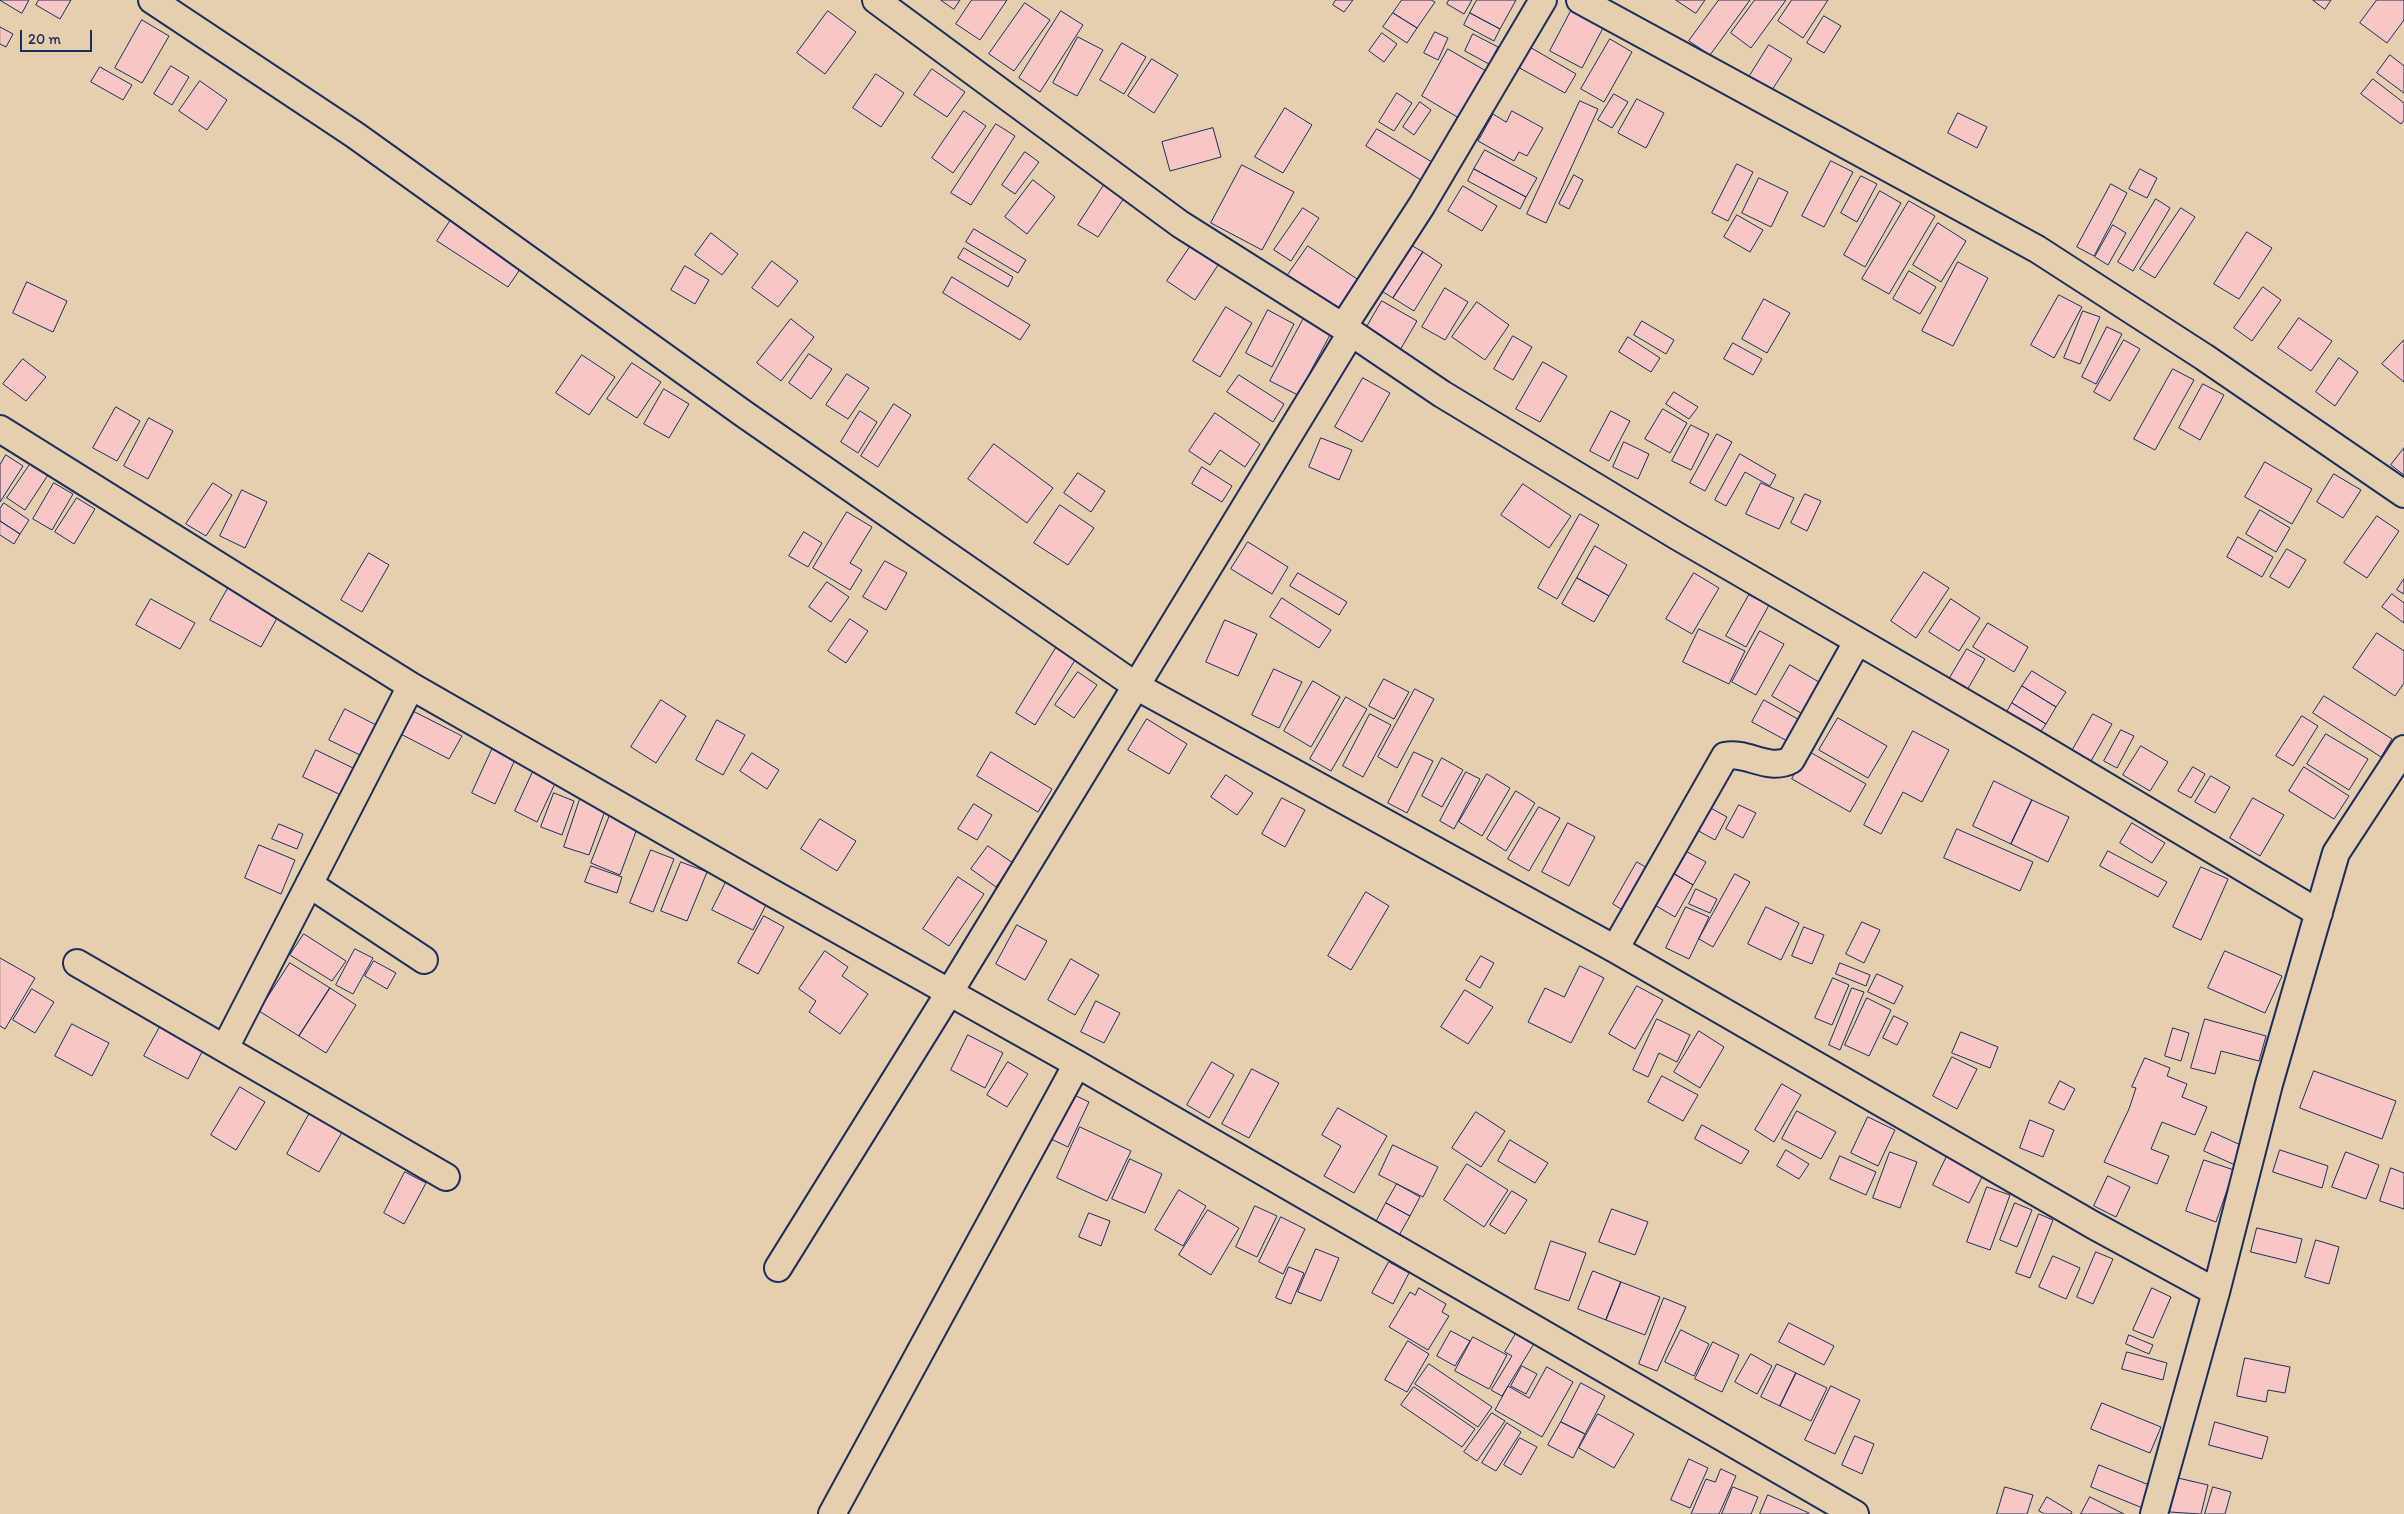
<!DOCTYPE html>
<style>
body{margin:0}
#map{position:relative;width:2404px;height:1514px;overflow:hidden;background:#e5cfae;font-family:Itim,sans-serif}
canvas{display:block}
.scale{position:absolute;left:20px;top:30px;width:72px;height:22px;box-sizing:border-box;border:2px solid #1b2f5e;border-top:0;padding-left:6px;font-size:15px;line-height:18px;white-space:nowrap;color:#1b2f5e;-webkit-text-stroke:4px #e5cfae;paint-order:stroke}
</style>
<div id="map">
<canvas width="2404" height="1514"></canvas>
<div class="scale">20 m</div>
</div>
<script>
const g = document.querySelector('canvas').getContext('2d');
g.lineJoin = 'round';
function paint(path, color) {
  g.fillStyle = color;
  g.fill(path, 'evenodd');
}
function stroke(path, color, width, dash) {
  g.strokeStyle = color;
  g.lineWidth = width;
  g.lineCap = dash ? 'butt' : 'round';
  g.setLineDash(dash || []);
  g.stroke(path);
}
const building = new Path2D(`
 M0 0H29L22 13Z
 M39 0H71L60 19 36 5Z
 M941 0H960L954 9Z
 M972 0H1007L980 40 956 24Z
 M1336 0H1353L1344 12 1333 5Z
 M1402 0H1431L1435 2 1417 28 1393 13Z
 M1449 0H1472L1464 14 1447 4Z
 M1477 0H1516L1500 29 1470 13Z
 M1676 0H1705L1696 13Z
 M1719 0H1750L1710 55 1689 41Z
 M1755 0H1786L1751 48 1731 33Z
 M1792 0H1828L1803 38 1778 21Z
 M2313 0H2331L2325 9Z
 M2377 0H2404V20L2387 43 2360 23Z
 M1025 3 1050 20 1014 71 989 54Z
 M828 11 856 32 825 74 797 53Z
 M1061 11 1083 25 1040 92 1019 78Z
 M1571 11 1603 28 1582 68 1550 51Z
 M1393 13 1417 28 1407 43 1383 27Z
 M1470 13 1500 29 1494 41 1464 25Z
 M1824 16 1841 26 1824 53 1807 43Z
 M142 20 169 36 142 83 115 68Z
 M0 27 13 34 6 47 0 44Z
 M1435 32 1448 38 1438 60 1424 53Z
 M1382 33 1397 44 1384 62 1369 51Z
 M1473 34 1498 47 1489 64 1465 51Z
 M1078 37 1103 50 1077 96 1053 83Z
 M1610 39 1632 52 1604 102 1581 89Z
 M1122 43 1146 57 1124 94 1100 80Z
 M1769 45 1792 59 1772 90 1749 77Z
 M1528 46 1576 74 1565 93 1516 66Z
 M1448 49 1486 71 1459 118 1422 96Z
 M2390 55 2404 66V93L2377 73Z
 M1152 59 1178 75 1154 113 1128 96Z
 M171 66 189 77 172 105 154 94Z
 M100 67 132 85 123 100 91 82Z
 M932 69 965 92 947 117 914 95Z
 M876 74 904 93 881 127 853 108Z
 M2373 79 2404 103V120L2401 124 2361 94Z
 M200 81 227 100 207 130 179 111Z
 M1397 93 1412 103 1394 131 1379 122Z
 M1614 94 1628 102 1612 128 1598 120Z
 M1637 99 1664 113 1646 148 1618 133Z
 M1580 101 1598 109 1546 223 1527 214Z
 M1420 102 1431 110 1414 135 1403 127Z
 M1285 108 1312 125 1283 173 1255 157Z
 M964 111 986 126 953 173 932 158Z
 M1512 111 1543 128 1527 156 1519 152 1514 161 1478 141 1493 114 1506 122Z
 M1958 113 1987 127 1977 148 1948 133Z
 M996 124 1015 136 971 205 951 193Z
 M1213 128 1221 157 1170 171 1162 142Z
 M1377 129 1432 162 1421 180 1366 146Z
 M1485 150 1537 178 1526 197 1474 169Z
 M1025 152 1039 162 1015 194 1002 185Z
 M1831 161 1853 172 1824 227 1802 216Z
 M1737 164 1753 172 1728 221 1712 213Z
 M1242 165 1294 192 1262 250 1211 223Z
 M1474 169 1526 197 1520 209 1468 181Z
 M2140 169 2157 178 2147 198 2129 189Z
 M1574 175 1583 180 1569 209 1559 204Z
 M1861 176 1877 184 1857 222 1841 213Z
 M1759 178 1788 192 1771 227 1742 213Z
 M1033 180 1055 197 1027 234 1005 217Z
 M1106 182 1126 195 1098 237 1078 225Z
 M2111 184 2127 193 2094 256 2077 247Z
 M1463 186 1497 206 1482 231 1448 211Z
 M1880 191 1901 203 1865 267 1844 255Z
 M2156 199 2170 208 2133 271 2118 262Z
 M1909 201 1935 216 1889 294 1862 279Z
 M1303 208 1319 218 1291 261 1274 250Z
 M2181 208 2195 217 2155 278 2140 269Z
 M456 212 527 259 508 287 437 241Z
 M1737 215 1763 230 1750 252 1724 237Z
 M1938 223 1966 241 1941 282 1913 265Z
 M2113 225 2126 233 2108 265 2095 257Z
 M974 229 1026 260 1018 273 966 242Z
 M2247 232 2272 248 2239 299 2214 284Z
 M711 233 738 254 722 275 695 255Z
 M1192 244 1220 262 1195 300 1167 281Z
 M1409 244 1423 252 1393 298 1380 290Z
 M1308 246 1360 281 1340 311 1287 276Z
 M964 248 1013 277 1008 287 958 258Z
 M1423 252 1442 265 1414 311 1393 298Z
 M772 261 798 281 778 307 752 288Z
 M1958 262 1988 278 1953 346 1922 331Z
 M685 266 709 280 695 304 671 290Z
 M1909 271 1936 287 1920 314 1893 299Z
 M952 277 1030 325 1020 340 943 293Z
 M27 282 67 301 53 332 13 313Z
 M2263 287 2281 300 2252 341 2234 328Z
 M1445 288 1468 302 1445 340 1422 327Z
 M2059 295 2082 307 2054 358 2031 345Z
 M1764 299 1790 313 1767 353 1742 339Z
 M1382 301 1417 321 1400 350 1365 330Z
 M1477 302 1509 325 1485 360 1452 337Z
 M1226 307 1252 323 1220 377 1193 361Z
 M1268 310 1294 324 1272 367 1246 353Z
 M2083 311 2100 317 2080 364 2064 358Z
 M1304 318 1331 333 1298 395 1270 381Z
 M2299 318 2332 341 2311 371 2278 348Z
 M791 319 814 337 781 381 757 363Z
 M1642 321 1674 340 1666 354 1634 335Z
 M2107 327 2122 334 2096 384 2082 377Z
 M1513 336 1532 347 1513 380 1494 369Z
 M1628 337 1660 358 1651 372 1619 352Z
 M2124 340 2140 349 2110 401 2094 392Z
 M2404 340V382L2382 364Z
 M1733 343 1762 359 1753 375 1724 359Z
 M809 354 832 369 811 399 789 383Z
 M582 355 615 377 589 415 556 393Z
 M2339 358 2358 372 2335 406 2316 392Z
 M23 359 46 377 26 401 3 384Z
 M1543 362 1567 376 1540 422 1516 409Z
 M632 363 661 382 637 418 607 399Z
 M2173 369 2194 380 2155 450 2134 439Z
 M847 374 869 388 848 419 826 405Z
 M1239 375 1284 404 1273 422 1227 392Z
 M1363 378 1390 393 1362 442 1335 427Z
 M2203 384 2224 395 2200 440 2179 428Z
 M664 389 689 404 669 438 644 424Z
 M1674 392 1698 407 1689 419 1666 404Z
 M894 404 911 415 878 467 861 456Z
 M116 407 140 421 117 461 93 448Z
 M1663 409 1687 423 1670 453 1645 439Z
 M860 411 877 422 858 453 841 442Z
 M1611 411 1630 421 1609 461 1590 451Z
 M1215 413 1260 444 1245 467 1220 450 1210 465 1189 451Z
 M149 418 173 431 148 479 124 466Z
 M1691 425 1709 434 1691 470 1672 461Z
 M1717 434 1732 442 1705 491 1690 483Z
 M1321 438 1352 450 1339 480 1309 467Z
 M1624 442 1649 454 1638 479 1613 467Z
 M994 444 1053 488 1027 523 968 479Z
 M2404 448V475L2391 465Z
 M1740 454 1776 475 1770 486 1745 472 1726 506 1715 500Z
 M6 455 23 466 0 502V465Z
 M2265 462 2312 489 2292 524 2245 497Z
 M31 463 48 475 25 510 7 498Z
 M1202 467 1232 486 1222 502 1192 484Z
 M1078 473 1105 491 1091 512 1064 493Z
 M2334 474 2361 490 2343 518 2317 502Z
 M54 483 73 494 52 530 33 519Z
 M213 483 232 495 206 536 186 524Z
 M1761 483 1794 498 1779 529 1746 514Z
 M1523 484 1571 516 1549 548 1501 515Z
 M242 490 267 502 245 548 220 536Z
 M1805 494 1821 501 1807 531 1791 523Z
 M77 498 95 509 74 544 55 532Z
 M4 503 29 520 20 534 0 521V509Z
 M1060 505 1094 528 1068 565 1034 543Z
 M2260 510 2290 528 2276 552 2246 534Z
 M847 512 872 527 850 563 862 570 850 590 813 568Z
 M1580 514 1599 525 1557 599 1538 588Z
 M2377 516 2399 531 2367 578 2344 563Z
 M0 521 20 534 14 544 0 535Z
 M804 532 822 543 808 567 789 556Z
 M2238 537 2273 557 2262 577 2227 557Z
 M1248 542 1288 567 1272 594 1231 569Z
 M1595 546 1627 565 1609 596 1577 578Z
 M2287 549 2306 560 2289 588 2270 577Z
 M369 553 389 565 362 612 341 600Z
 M885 561 907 573 886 610 863 597Z
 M1924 572 1949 588 1916 638 1891 621Z
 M1298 573 1347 602 1339 615 1290 586Z
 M1694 573 1719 588 1692 634 1666 619Z
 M1577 578 1609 596 1594 622 1562 604Z
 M2404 579V594L2397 590Z
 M827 582 849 597 831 622 809 607Z
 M231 583 281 611 261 647 210 620Z
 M2392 594 2404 603V623L2382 607Z
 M1749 595 1769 605 1746 647 1726 636Z
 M1282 598 1331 630 1319 648 1270 617Z
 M151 599 195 623 180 649 136 625Z
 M1951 599 1980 618 1959 651 1929 632Z
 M850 619 868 631 846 663 828 651Z
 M1225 620 1257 634 1238 676 1206 662Z
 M1988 623 2028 647 2014 672 1973 647Z
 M1699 629 1745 651 1729 684 1683 662Z
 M1760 631 1784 644 1756 695 1732 682Z
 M2377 633 2404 651V683L2395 696 2353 668Z
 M1056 648 1075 660 1035 725 1016 713Z
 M1967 649 1985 659 1966 692 1948 681Z
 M1790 665 1824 685 1806 716 1772 696Z
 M1274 669 1302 682 1279 728 1252 715Z
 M2032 671 2066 692 2056 707 2022 686Z
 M1078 672 1097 685 1074 718 1055 705Z
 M1384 679 1409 692 1394 719 1369 706Z
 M1313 681 1340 697 1311 747 1284 731Z
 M2022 686 2056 707 2046 724 2012 703Z
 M1415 689 1434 699 1397 768 1378 757Z
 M2324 696 2392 739 2381 757 2313 713Z
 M1346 697 1367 709 1331 771 1310 759Z
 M661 700 686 716 656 763 631 747Z
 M1764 700 1803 722 1791 743 1752 722Z
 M2012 703 2046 724 2037 737 2004 717Z
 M405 707 462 736 449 759 393 730Z
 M345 709 376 725 360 755 329 740Z
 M1370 714 1391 725 1363 777 1343 766Z
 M2093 714 2112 724 2091 761 2072 751Z
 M2302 716 2318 726 2293 766 2276 756Z
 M1838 718 1887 746 1868 778 1819 750Z
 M1147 719 1187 744 1169 774 1128 750Z
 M717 720 745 735 723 775 696 760Z
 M2121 730 2134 736 2117 768 2104 761Z
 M1913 731 1949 750 1922 802 1903 792 1881 834 1864 825Z
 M2326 734 2368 759 2349 790 2307 764Z
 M495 743 518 753 495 804 472 793Z
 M2141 746 2168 762 2150 791 2123 775Z
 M316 750 353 768 341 795 303 777Z
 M1808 751 1866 784 1850 812 1792 779Z
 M991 752 1052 789 1038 812 977 776Z
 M1414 752 1433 761 1407 813 1388 803Z
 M752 753 779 770 767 789 740 771Z
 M1442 758 1463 770 1442 807 1422 796Z
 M536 765 559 775 537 822 515 811Z
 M2193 767 2205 774 2191 798 2178 791Z
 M2304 767 2349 796 2334 819 2289 791Z
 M1466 772 1480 779 1454 829 1440 821Z
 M1487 774 1510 788 1482 836 1459 822Z
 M1226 775 1253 793 1237 815 1211 797Z
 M2211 776 2230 787 2215 813 2195 802Z
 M1994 781 2032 800 2011 844 1973 826Z
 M1516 791 1535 803 1506 851 1487 839Z
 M554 793 574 801 562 835 541 827Z
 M1282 798 1305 810 1285 847 1262 834Z
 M2253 798 2284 815 2260 856 2230 838Z
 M580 799 606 808 589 855 564 847Z
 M2032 800 2069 817 2048 862 2011 844Z
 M974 804 992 815 977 840 958 829Z
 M1739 805 1756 813 1743 838 1726 829Z
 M1707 806 1727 817 1715 840 1695 829Z
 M1539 807 1560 818 1529 871 1508 859Z
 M610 815 638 826 620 875 591 863Z
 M820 819 856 841 837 871 801 849Z
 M1568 823 1595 837 1569 886 1542 872Z
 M2132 823 2165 843 2152 863 2120 843Z
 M279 824 303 834 297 849 272 839Z
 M1957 829 2033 862 2020 891 1944 858Z
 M259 845 295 860 281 894 245 878Z
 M988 846 1013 863 996 887 971 869Z
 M1678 847 1706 862 1693 885 1666 869Z
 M651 850 674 859 653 912 630 903Z
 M2108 851 2167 882 2158 897 2100 866Z
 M681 862 707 872 687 921 661 911Z
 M1637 862 1654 872 1629 914 1613 904Z
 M591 866 622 877 617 893 585 882Z
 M2201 867 2228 879 2201 940 2173 927Z
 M1666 869 1693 885 1675 917 1648 901Z
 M1735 874 1750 882 1713 947 1699 939Z
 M958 877 984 894 949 946 923 929Z
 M728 878 769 899 753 930 712 910Z
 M1696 889 1717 899 1710 913 1689 904Z
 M1366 892 1389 906 1351 970 1328 956Z
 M1686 907 1709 917 1689 959 1666 948Z
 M1766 907 1799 923 1781 960 1748 944Z
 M764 916 784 927 758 974 738 963Z
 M1862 922 1880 930 1864 963 1846 954Z
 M1017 925 1047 941 1025 980 996 964Z
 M1804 927 1824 935 1812 964 1792 956Z
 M304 934 346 961 332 981 290 955Z
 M355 949 373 958 353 994 336 985Z
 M825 951 848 967 842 976 868 994 840 1034 809 1012 816 1001 799 989Z
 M2225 951 2282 976 2265 1013 2208 988Z
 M1481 956 1494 963 1480 988 1466 980Z
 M0 958 35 978 5 1029 0 1026Z
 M1071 959 1099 975 1075 1015 1048 1000Z
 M374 961 396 973 387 989 365 976Z
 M290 963 330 988 299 1036 259 1011Z
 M1840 963 1870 975 1866 986 1836 974Z
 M1580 966 1604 978 1571 1043 1528 1022 1545 988 1564 997Z
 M1877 974 1903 986 1894 1004 1868 992Z
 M1833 978 1849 985 1832 1025 1815 1018Z
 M1637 986 1663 1000 1635 1049 1609 1034Z
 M330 988 356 1005 326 1053 299 1036Z
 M1852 988 1864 992 1840 1050 1829 1045Z
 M32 989 54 1002 35 1033 13 1020Z
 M1465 990 1493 1007 1468 1044 1441 1027Z
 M1867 998 1891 1010 1869 1056 1845 1045Z
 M1096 1001 1120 1013 1104 1043 1081 1032Z
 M1894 1016 1908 1023 1897 1045 1883 1038Z
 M1657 1019 1690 1035 1677 1062 1659 1053 1648 1077 1633 1070Z
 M2205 1019 2266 1036 2259 1061 2221 1051 2215 1074 2191 1068Z
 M72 1024 109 1043 92 1076 55 1056Z
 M161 1025 204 1048 188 1079 144 1056Z
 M2173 1028 2189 1033 2181 1061 2165 1056Z
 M1699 1031 1724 1047 1700 1088 1674 1072Z
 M1961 1032 1998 1047 1990 1068 1952 1053Z
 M968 1035 1003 1053 985 1088 951 1070Z
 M1952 1057 1977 1069 1957 1109 1933 1096Z
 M2145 1058 2170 1068 2167 1076 2187 1084 2182 1097 2207 1107 2195 1135 2162 1122 2151 1149 2169 1156 2157 1184 2104 1162 2129 1109 2136 1088 2132 1087Z
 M1008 1062 1028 1074 1007 1107 987 1095Z
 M1212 1062 1234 1075 1209 1118 1187 1105Z
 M1252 1069 1279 1083 1249 1138 1222 1124Z
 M2314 1071 2396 1101 2382 1139 2300 1108Z
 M1662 1076 1698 1095 1683 1121 1648 1102Z
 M2060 1081 2075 1089 2064 1110 2049 1103Z
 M1782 1084 1801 1095 1774 1142 1755 1130Z
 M240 1087 265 1102 236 1150 211 1135Z
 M1070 1093 1089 1102 1068 1147 1049 1138Z
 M1338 1108 1387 1136 1354 1193 1324 1176 1341 1146 1322 1135Z
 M312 1109 345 1127 319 1172 287 1154Z
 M1797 1111 1836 1132 1821 1159 1782 1139Z
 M1476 1112 1505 1131 1481 1167 1452 1148Z
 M1868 1117 1895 1130 1878 1166 1851 1153Z
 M2030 1120 2054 1130 2043 1157 2020 1148Z
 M1702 1125 1749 1151 1741 1164 1695 1139Z
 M1080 1127 1131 1151 1107 1201 1057 1178Z
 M2212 1132 2243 1146 2235 1165 2204 1151Z
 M1510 1140 1548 1163 1535 1183 1498 1161Z
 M1393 1145 1438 1167 1423 1197 1379 1175Z
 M1786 1150 1809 1164 1799 1179 1777 1166Z
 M2280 1150 2328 1166 2322 1188 2273 1172Z
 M1890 1152 1917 1162 1900 1208 1873 1198Z
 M2346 1152 2379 1165 2366 1199 2332 1187Z
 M1948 1154 1984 1173 1969 1203 1933 1185Z
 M1840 1156 1876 1172 1866 1195 1830 1179Z
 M1130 1159 1162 1174 1145 1213 1112 1199Z
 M2204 1160 2234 1170 2216 1222 2186 1211Z
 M1467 1164 1508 1190 1484 1227 1444 1200Z
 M2391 1168 2404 1173V1209L2380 1201Z
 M405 1172 426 1183 404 1224 384 1213Z
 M2108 1176 2130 1187 2116 1217 2094 1206Z
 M1397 1184 1420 1197 1410 1216 1386 1203Z
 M1987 1187 2010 1195 1990 1250 1967 1242Z
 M1179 1190 1206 1206 1183 1246 1155 1230Z
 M1512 1191 1527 1200 1505 1234 1490 1225Z
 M1386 1203 1410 1216 1398 1237 1375 1224Z
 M2015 1203 2032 1210 2017 1247 2000 1240Z
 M1255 1206 1277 1216 1257 1257 1236 1247Z
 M1612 1209 1648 1222 1635 1255 1599 1242Z
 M1208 1210 1239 1228 1211 1275 1179 1255Z
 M1089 1213 1110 1221 1101 1246 1079 1237Z
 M2039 1214 2053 1220 2030 1278 2016 1273Z
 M1281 1217 1305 1229 1283 1274 1259 1262Z
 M2257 1228 2302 1239 2296 1263 2251 1252Z
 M2316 1240 2339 1247 2329 1284 2305 1277Z
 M1551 1241 1586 1253 1569 1301 1535 1289Z
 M1316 1249 1339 1258 1321 1301 1298 1292Z
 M2096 1252 2113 1259 2093 1304 2077 1297Z
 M2053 1256 2080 1268 2066 1299 2039 1287Z
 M1389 1262 1409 1273 1393 1304 1372 1293Z
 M1289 1267 1304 1273 1291 1304 1276 1298Z
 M1593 1271 1621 1282 1606 1320 1578 1309Z
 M1621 1282 1660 1297 1645 1335 1606 1320Z
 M1419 1288 1446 1304 1442 1312 1449 1316 1428 1350 1389 1327 1410 1292 1415 1295Z
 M2152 1288 2171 1297 2153 1338 2133 1330Z
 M1664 1298 1686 1307 1657 1371 1639 1364Z
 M1789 1323 1834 1346 1824 1365 1779 1342Z
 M1681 1330 1709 1344 1694 1376 1665 1362Z
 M1451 1331 1470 1341 1455 1366 1437 1356Z
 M1517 1332 1535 1342 1502 1396 1491 1390 1512 1356 1505 1352Z
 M2129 1335 2153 1345 2149 1354 2126 1344Z
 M1473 1337 1507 1355 1489 1389 1455 1371Z
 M1408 1341 1429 1354 1407 1392 1385 1380Z
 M1713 1342 1739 1355 1722 1392 1695 1379Z
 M2127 1352 2167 1363 2163 1380 2122 1369Z
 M1751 1354 1772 1366 1757 1394 1735 1382Z
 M2245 1358 2290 1367 2285 1393 2268 1390 2266 1402 2237 1396Z
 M1429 1364 1492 1407 1478 1427 1415 1384Z
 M1777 1364 1796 1373 1780 1406 1761 1397Z
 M1522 1366 1537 1374 1526 1394 1511 1386Z
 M1547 1367 1573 1382 1542 1437 1495 1410 1508 1386 1529 1398Z
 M1796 1373 1827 1388 1811 1421 1780 1406Z
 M1581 1383 1605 1396 1585 1434 1561 1422Z
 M1831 1386 1860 1400 1835 1454 1805 1440Z
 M1414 1387 1475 1429 1462 1447 1401 1405Z
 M2102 1403 2161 1427 2150 1453 2091 1429Z
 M1492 1413 1505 1421 1477 1461 1464 1452Z
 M1598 1414 1634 1434 1614 1468 1579 1448Z
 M1561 1422 1585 1434 1573 1458 1548 1445Z
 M2215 1422 2268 1437 2262 1459 2209 1445Z
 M1507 1423 1521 1432 1496 1471 1482 1463Z
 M1855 1436 1874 1444 1862 1474 1842 1465Z
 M1520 1438 1537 1447 1521 1475 1504 1465Z
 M1689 1459 1708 1468 1690 1508 1671 1500Z
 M2099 1465 2154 1487 2145 1509 2091 1487Z
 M1721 1469 1736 1476 1719 1514H1691L1706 1479 1715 1482Z
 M2178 1478 2208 1485 2201 1514 2170 1512Z
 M1733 1487 1758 1497 1751 1514H1722Z
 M2005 1487 2033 1495 2027 1514H1997Z
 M2213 1487 2231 1492 2225 1514H2205Z
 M1768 1495 1809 1513V1514H1760Z
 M2047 1497 2072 1512 2071 1514H2045L2039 1511Z
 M2090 1497 2124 1514H2081Z`);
const minor = new Path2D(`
 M152 0 355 135 744 414 1136 686 1615 949 2093 1225 2216 1292
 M876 0 1180 224 1343 327 1442 394 1677 536 2030 741 2319 913
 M1580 0 2037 249 2204 357 2404 494
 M1343 327 1422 205 1543 0
 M0 429 411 686 767 890 1077 1064 1855 1514
 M309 884 424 960
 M1615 949 1725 756C1747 751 1768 772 1791 760L1857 642
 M77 963 446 1177
 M225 1048 411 686
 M778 1268 949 993 1351 333
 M832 1514 1077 1064
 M2154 1514 2216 1292 2269 1084 2336 853 2404 749`);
paint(building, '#f8c7c5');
stroke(building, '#1b2f5e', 1);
stroke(minor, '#1b2f5e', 30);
stroke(minor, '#e5cfae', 26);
</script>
